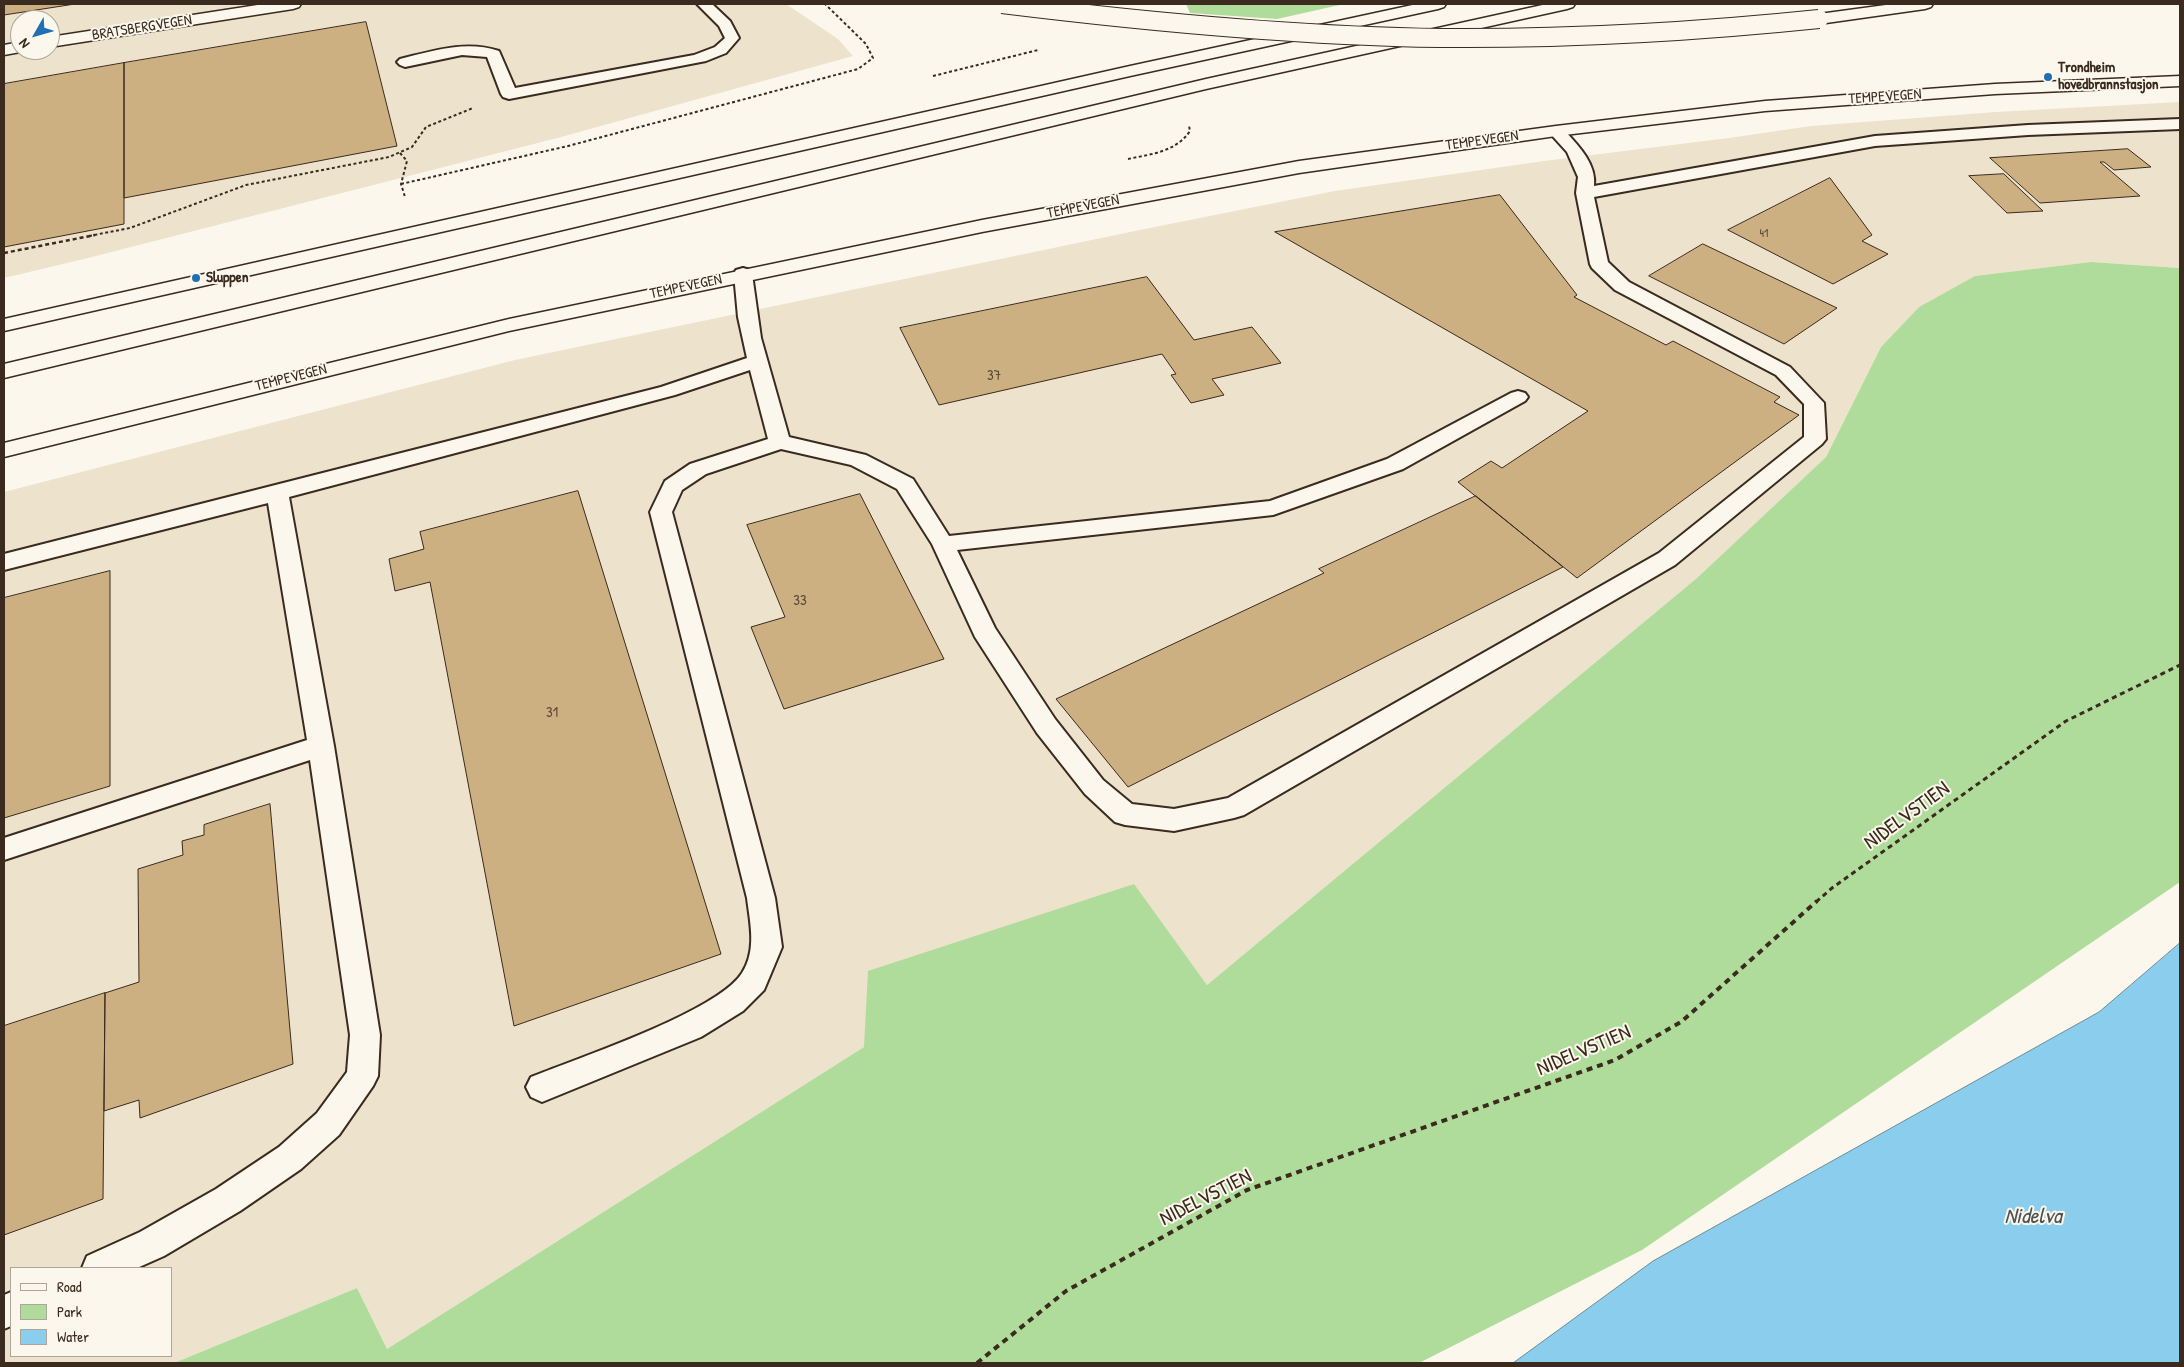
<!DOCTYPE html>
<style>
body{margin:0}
#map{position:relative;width:2184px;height:1367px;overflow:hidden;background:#fbf7ec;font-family:"Patrick Hand",sans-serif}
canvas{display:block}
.frame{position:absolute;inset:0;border:5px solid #3b2a1e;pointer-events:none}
.legend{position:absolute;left:10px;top:1267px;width:162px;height:90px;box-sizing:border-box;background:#fbf7ec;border:1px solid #aea59a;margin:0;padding:6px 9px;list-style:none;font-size:15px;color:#3b2a1e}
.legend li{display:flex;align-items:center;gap:10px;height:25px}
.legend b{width:25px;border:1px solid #aea59a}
.north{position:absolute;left:10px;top:10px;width:50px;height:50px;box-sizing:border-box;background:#fbf7ec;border:1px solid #aea59a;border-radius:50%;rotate:232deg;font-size:14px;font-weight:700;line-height:20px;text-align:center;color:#3b2a1e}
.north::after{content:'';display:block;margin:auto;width:18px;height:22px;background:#1f6fb2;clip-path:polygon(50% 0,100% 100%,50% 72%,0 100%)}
</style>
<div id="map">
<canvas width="2184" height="1367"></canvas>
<div class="frame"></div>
<ul class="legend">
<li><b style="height:6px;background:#fbf7ec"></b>Road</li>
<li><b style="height:14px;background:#afdc9a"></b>Park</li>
<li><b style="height:14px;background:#8bcdec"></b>Water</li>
</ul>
<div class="north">N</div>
</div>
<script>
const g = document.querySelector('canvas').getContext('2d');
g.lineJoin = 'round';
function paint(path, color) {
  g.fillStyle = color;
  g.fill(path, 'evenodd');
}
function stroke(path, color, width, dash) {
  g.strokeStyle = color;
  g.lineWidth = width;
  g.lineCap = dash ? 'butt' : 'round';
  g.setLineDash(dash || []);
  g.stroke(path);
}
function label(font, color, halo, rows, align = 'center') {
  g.font = font + ' "Patrick Hand",sans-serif';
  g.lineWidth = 4;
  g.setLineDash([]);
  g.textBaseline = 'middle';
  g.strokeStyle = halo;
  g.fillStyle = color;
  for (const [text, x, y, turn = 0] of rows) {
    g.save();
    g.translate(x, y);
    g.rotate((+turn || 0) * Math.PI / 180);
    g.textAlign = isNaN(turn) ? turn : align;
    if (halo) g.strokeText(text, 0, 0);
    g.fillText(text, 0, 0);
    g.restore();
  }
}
const built = new Path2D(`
 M4 4H786L838 39 853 56 561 137 88 258 4 278ZM20 20H50V50H20Z
 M2180 102V268L2091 262 1976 276 1919 307 1881 347 1826 457 1697 578 1207 985 1133 884 864 1047 387 1349 357 1288 174 1363H4V492L515 360 1135 231 1335 191 1544 161 1729 138 1811 126 1996 112ZM11 1268H171V1356H11Z`);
const green = new Path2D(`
 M1186 4H1344L1277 19 1190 13Z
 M2091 262 2180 268V882L1642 1250 1419 1363H174L357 1288 387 1349 864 1047 868 971 1134 884 1207 985 1697 578 1826 457 1881 347 1919 307 1975 276Z`);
const water = new Path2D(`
 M2180 943V1363H1513L1653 1261 2099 1012Z`);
const building = new Path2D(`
 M4 4H75L4 15Z
 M366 22 397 146 124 198V63Z
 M124 63V224L4 247V84Z
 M2128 149 2151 167 2114 170 2104 162H2100L2140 196 2040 203 1990 158Z
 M2004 174 2043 211 2007 213 1969 176Z
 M1830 178 1872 235 1862 241 1888 254 1833 284 1728 230Z
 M1500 195 1577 295 1574 297 1666 345 1673 341 1780 397 1774 402 1799 415 1577 578 1458 482 1491 461 1502 468 1588 411 1275 232Z
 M1703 244 1837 308 1784 344 1649 276Z
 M1147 277 1194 340 1252 327 1281 363 1212 379 1224 395 1191 403 1171 375 1176 374 1162 354 939 405 900 328Z
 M578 491 721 954 514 1026 430 582 395 591 389 559 424 549 420 532Z
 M860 494 944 659 784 709 751 627 785 617 747 525Z
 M1476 496 1563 567 1128 787 1056 699 1324 573 1319 569Z
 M110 571V786L4 818V598Z
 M270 804 293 1064 140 1118 139 1100 104 1111 105 993 139 982 138 869 183 855 182 841 204 835V825Z
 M105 993 103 1199 4 1235V1026Z`);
const pathFar3 = new Path2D(`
 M933 76 1038 50
 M400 153 407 161 401 184 405 197
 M1128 159C1151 154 1176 152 1190 131L1189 126
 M401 184 568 146 858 69 873 58 866 44 825 4
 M89 236 130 228 246 185 389 157 412 147 426 127 473 108`);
const pathFar2 = new Path2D(`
 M4 253 95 235`);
const pathFar1 = new Path2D(`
 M1816 902 1832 888 2066 721 2180 665`);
const path = new Path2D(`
 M977 1363 1066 1291 1247 1190 1615 1060 1681 1022 1817 901`);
const lane = new Path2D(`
 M697 4H712L730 21 739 38 726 53 706 61 509 99 503 97 501 94 487 57 462 55 405 67 400 65 397 62 400 59C433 51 466 40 499 51L515 88 694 55 715 47 725 38 719 26Z
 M2180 119V129L2028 135 1875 146 1594 197 1608 262 1629 282 1790 367 1824 403 1826 439 1822 444 1675 565 1244 815 1234 818 1174 831 1125 825 1115 822 1085 794 1037 733 975 637 932 544 897 489 851 465 781 449 706 474 682 490 672 512 775 898 782 947 764 990 743 1011 701 1037 542 1102 531 1097 526 1087 531 1077C578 1058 717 1012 742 973 757 950 750 923 747 898L650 512 665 481 690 464 768 439 750 370 675 395 289 497 334 746 380 1035 378 1076 373 1086 339 1135 301 1169 240 1211 164 1256 137 1268H82L87 1256 140 1232 216 1189 279 1147 317 1113 347 1072 350 1035 310 760 4 860V838L307 740 268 503 4 570V554L661 387 747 358 738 317 734 274 736 270 743 268 750 270 752 274 761 338 789 437 866 455 913 479 949 536 1270 501 1387 459 1511 393 1518 391 1525 393 1528 397 1525 401 1403 469 1273 515 957 550 995 628 1055 719 1103 780 1132 804 1174 809 1228 798 1659 553 1804 437V404L1776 375 1615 290 1592 268 1590 264 1576 193 1578 177 1567 152 1548 131 1550 128H1562C1576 143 1597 163 1594 186L1875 136 2028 125Z
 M11 1292V1326L4 1329V1295Z`);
const street = new Path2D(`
 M264 4H301L299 7 293 9 50 47V37Z
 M20 42V50L26 51 4 55V45Z`);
const secondary = new Path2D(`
 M2180 76V86L1995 94 1765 111 1556 136 1299 173 982 232 509 331 4 457V443L509 319 982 220 1299 161 1556 126 1765 101 1995 84Z`);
const primary = new Path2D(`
 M1417 4H1446L1444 7 1438 9 1130 76 4 331V319L1130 66Z
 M1547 4H1575L1573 7 1567 9 1206 89 4 378V364L1206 79Z`);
const highway = new Path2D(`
 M1893 4H1933L1931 7 1925 9 1819 24 1813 22 1811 19 1813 16 1819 14Z`);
const highwayBridge = new Path2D(`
 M1002 4C1148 22 1294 36 1441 38 1567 39 1693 32 1819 19`);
const markers = [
 [2048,77,5,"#1f6fb2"],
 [196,278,5,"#1f6fb2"]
];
const farNumbernames = [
 ["41",1764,234]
];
const farStreetnames = [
 ["BRATSBERGVEGEN",142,28,-9],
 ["TEMPEVEGEN",1885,97,-4],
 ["TEMPEVEGEN",1482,141,-8],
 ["TEMPEVEGEN",1083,207,-11],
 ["TEMPEVEGEN",686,287,-12],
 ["TEMPEVEGEN",291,378,-14]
];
const farPoinames = [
 ["Trondheim",2058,68],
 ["hovedbrannstasjon",2058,85],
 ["Sluppen",206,278]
];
const numberNames = [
 ["37",994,376],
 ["33",800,601],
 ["31",552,713]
];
const nearStreetnames = [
 ["NIDELVSTIEN",1907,816,-36],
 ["NIDELVSTIEN",1584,1051,-23],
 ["NIDELVSTIEN",1206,1198,-27]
];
const nearWaternames = [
 ["Nidelva",2033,1217]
];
paint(built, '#ede2cc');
paint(green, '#afdc9a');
paint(water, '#8bcdec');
stroke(water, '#6b8c9a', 1);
paint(building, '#ccb081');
stroke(building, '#3b2a1e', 1);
stroke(lane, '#3b2a1e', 4);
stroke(street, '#3b2a1e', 3);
stroke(secondary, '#3b2a1e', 3);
stroke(primary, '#3b2a1e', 3);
stroke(highway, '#3b2a1e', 3);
stroke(pathFar3, '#3b2a1e', 2, [3, 2.5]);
stroke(pathFar2, '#3b2a1e', 2.5, [4, 3]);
stroke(pathFar1, '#3b2a1e', 3, [5, 4]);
stroke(path, '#3b2a1e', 4, [6, 5]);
paint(lane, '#fbf7ec');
paint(street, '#fbf7ec');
paint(secondary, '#fbf7ec');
paint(primary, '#fbf7ec');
paint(highway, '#fbf7ec');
stroke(highwayBridge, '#3b2a1e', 20, []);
stroke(highwayBridge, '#fbf7ec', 18);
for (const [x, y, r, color] of markers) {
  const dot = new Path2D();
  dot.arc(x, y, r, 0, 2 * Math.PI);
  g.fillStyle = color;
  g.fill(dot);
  stroke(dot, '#fbf7ec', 2);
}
label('12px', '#5f4c37', null, farNumbernames);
label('15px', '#3b2a1e', '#fbf7ec', farStreetnames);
label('bold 15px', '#3b2a1e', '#fbf7ec', farPoinames, 'left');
label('15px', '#5f4c37', null, numberNames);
label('21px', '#3b2a1e', '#fbf7ec', nearStreetnames);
label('italic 22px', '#4f5352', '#fbf7ec', nearWaternames);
</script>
